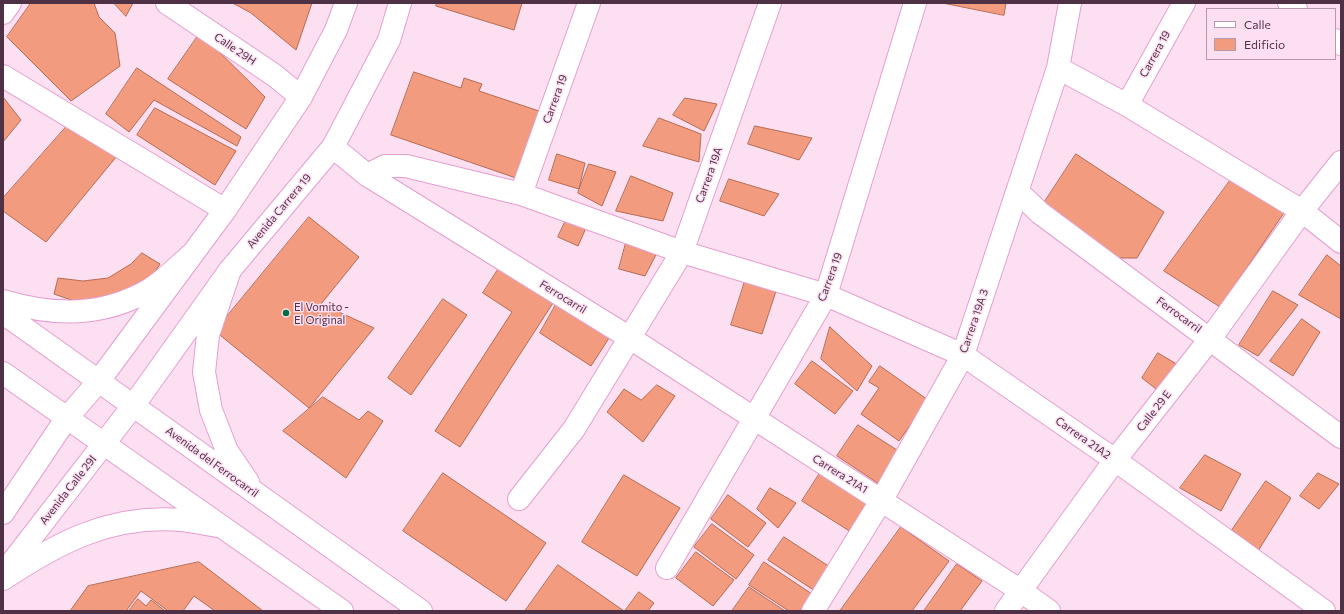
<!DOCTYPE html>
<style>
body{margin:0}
#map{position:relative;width:1344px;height:614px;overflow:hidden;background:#fddff2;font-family:Commissioner,sans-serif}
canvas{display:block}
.frame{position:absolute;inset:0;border:4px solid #4e3145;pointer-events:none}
.legend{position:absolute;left:1206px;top:8px;width:130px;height:52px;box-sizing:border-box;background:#fddff2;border:1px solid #b799ad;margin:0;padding:5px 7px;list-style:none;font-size:12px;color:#4e3145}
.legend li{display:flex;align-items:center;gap:8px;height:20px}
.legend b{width:20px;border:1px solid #b799ad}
</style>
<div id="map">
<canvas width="1344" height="614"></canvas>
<div class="frame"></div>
<ul class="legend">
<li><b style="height:5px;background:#fff"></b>Calle</li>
<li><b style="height:11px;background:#f39b7e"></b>Edificio</li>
</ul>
</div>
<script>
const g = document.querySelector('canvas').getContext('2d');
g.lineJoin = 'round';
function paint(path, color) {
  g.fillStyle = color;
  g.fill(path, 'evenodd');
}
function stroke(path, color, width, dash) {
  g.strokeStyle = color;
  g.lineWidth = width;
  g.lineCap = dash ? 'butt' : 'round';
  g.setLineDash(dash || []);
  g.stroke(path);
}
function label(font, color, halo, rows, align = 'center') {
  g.font = font + ' Commissioner,sans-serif';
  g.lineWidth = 3;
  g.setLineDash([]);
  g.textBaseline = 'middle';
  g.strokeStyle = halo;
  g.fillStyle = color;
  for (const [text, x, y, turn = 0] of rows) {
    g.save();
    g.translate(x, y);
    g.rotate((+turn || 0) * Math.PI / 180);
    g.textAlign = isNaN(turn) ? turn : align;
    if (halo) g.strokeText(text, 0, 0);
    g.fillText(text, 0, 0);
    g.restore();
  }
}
const building = new Path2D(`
 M31 3H94L99 17 115 33 120 66 71 101 7 37Z
 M114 3H133L126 16Z
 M233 3H312L296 50 251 13Z
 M437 3H522L514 30 436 6Z
 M943 3H1006L1004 15Z
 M200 33 265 97 246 129 168 79Z
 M137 68 241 137 237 146 154 100 129 132 106 114Z
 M414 72 461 88 464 78 482 84 479 91 539 111 516 178 391 135Z
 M3 97 21 120 3 142Z
 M685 98 717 104 704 131 673 115Z
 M155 108 236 151 215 185 137 135Z
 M659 118 701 134 699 162 643 146Z
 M67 126 117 156 46 242 3 211V198Z
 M755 126 812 138 799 160 748 144Z
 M557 154 585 163 579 189 549 180Z
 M1076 154 1164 212 1137 258H1116L1040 209Z
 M589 164 616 172 602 206 578 193Z
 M631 176 673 193 663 221 616 211Z
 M1232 178 1288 207 1220 307 1164 271Z
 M729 179 779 194 764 216 720 201Z
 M309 217 359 257 321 304 374 328 309 408 215 331Z
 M566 220 586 228 578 246 558 237Z
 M627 239 660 247 645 276 619 269Z
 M142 253 160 264 153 275 118 299 77 302 54 294 58 278 83 281 108 278 131 264Z
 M1327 255 1341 266V319L1299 295Z
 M499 268 553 303 460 447 435 431 512 312 483 293Z
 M746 278 777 288 762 334 731 325Z
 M1273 291 1298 305 1258 356 1239 345Z
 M443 299 467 315 411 395 388 378Z
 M558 301 611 335 591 366 540 333Z
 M1302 319 1320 332 1293 376 1270 361Z
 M830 327 872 366 857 391 821 359Z
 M1158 353 1180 366 1160 392 1142 378Z
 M812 361 853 391 835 414 795 384Z
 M880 366 928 400 899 441 861 414 879 388 869 382Z
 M657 385 675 396 643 442 607 412 624 389 641 400Z
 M323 397 359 420 368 411 383 421 346 478 283 431Z
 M858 425 900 452 879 484 837 456Z
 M1205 455 1241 474 1221 511 1180 488Z
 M443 473 546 543 506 601 403 531Z
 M820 473 869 505 851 532 802 501Z
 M1318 473 1339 484 1319 509 1300 496Z
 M624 475 680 508 637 576 582 542Z
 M1266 481 1291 498 1258 551 1232 530Z
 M770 488 796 503 778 528 757 509Z
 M728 495 766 523 748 547 711 519Z
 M712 524 754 555 736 579 694 547Z
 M901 527 949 561 912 611H840Z
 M784 537 830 567 815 591 768 560Z
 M696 552 734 580 713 606 676 578Z
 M199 562 263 611H215L194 596 183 611H168L141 591 126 611H70L88 586Z
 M764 562 812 594 801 611H789L749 585Z
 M957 564 982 581 960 611H924Z
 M558 565 624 611H525Z
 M749 587 785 611H732Z
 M639 592 654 603 648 611H625Z
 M138 599 146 606 151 600 165 611H129Z`);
const pedestrian = new Path2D(`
 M3 13 10 3`);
const minor = new Path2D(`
 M167 3 274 75 301 97
 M1289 3 1296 9
 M1335 40 1341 44
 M1058 68 1127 105 1302 211 1341 242
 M3 76 225 210
 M1127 105 1184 3
 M333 147 367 175 630 338 1021 591 1049 611
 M367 175 385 166H406L521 194 682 252 826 295 963 355 1115 460 1324 611
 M1018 192 1040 213 1341 437
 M521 194 589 3
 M519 499 574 429 682 252 770 3
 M667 568 826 295 915 3
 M813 611 881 501 963 355 1058 68 1070 3
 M1006 611 1115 460 1210 339 1302 211 1341 162`);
const secondary = new Path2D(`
 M3 513 66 419 98 382 225 210 301 97 336 30 346 3
 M3 574 133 406 230 270 333 147 389 40 400 3`);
const primary = new Path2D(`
 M230 270 208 335 204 372 211 410 227 451 248 482
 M3 301C54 316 102 317 149 290 164 281 178 266 192 254
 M3 313 421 611
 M3 373 342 611
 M3 579C59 542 112 514 181 520 193 521 205 524 217 526`);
const markers = [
 [286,313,4,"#006d45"]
];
const streetNames = [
 ["Calle 29H",235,49,34],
 ["Carrera 19",1155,54,-61],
 ["Carrera 19",555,99,-70],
 ["Carrera 19A",709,175,-70],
 ["Avenida Carrera 19",279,211,-50],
 ["Carrera 19",830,277,-70],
 ["Ferrocarril",563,297,32],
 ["Ferrocarril",1179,315,36],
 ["Carrera 19A 3",974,321,-71],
 ["Calle 29 E",1154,411,-52],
 ["Carrera 21A2",1083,438,35],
 ["Avenida del Ferrocarril",212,462,36],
 ["Carrera 21A1",840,474,32],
 ["Avenida Calle 29I",68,490,-52]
];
const poiNames = [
 ["El Vomito -",294,307],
 ["El Original",294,320]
];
paint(building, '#f39b7e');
stroke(building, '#b56b52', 1);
stroke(pedestrian, '#e59fce', 24);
stroke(minor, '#e59fce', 24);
stroke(secondary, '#e59fce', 24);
stroke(primary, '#e59fce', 24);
stroke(pedestrian, '#fff', 22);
stroke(minor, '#fff', 22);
stroke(secondary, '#fff', 22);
stroke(primary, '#fff', 22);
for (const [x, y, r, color] of markers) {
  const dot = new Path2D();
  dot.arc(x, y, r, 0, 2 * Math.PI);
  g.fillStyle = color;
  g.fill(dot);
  stroke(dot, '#fddff2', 1.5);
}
label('11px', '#4e3145', '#fddff2', streetNames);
label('11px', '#4e3145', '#fddff2', poiNames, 'left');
</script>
